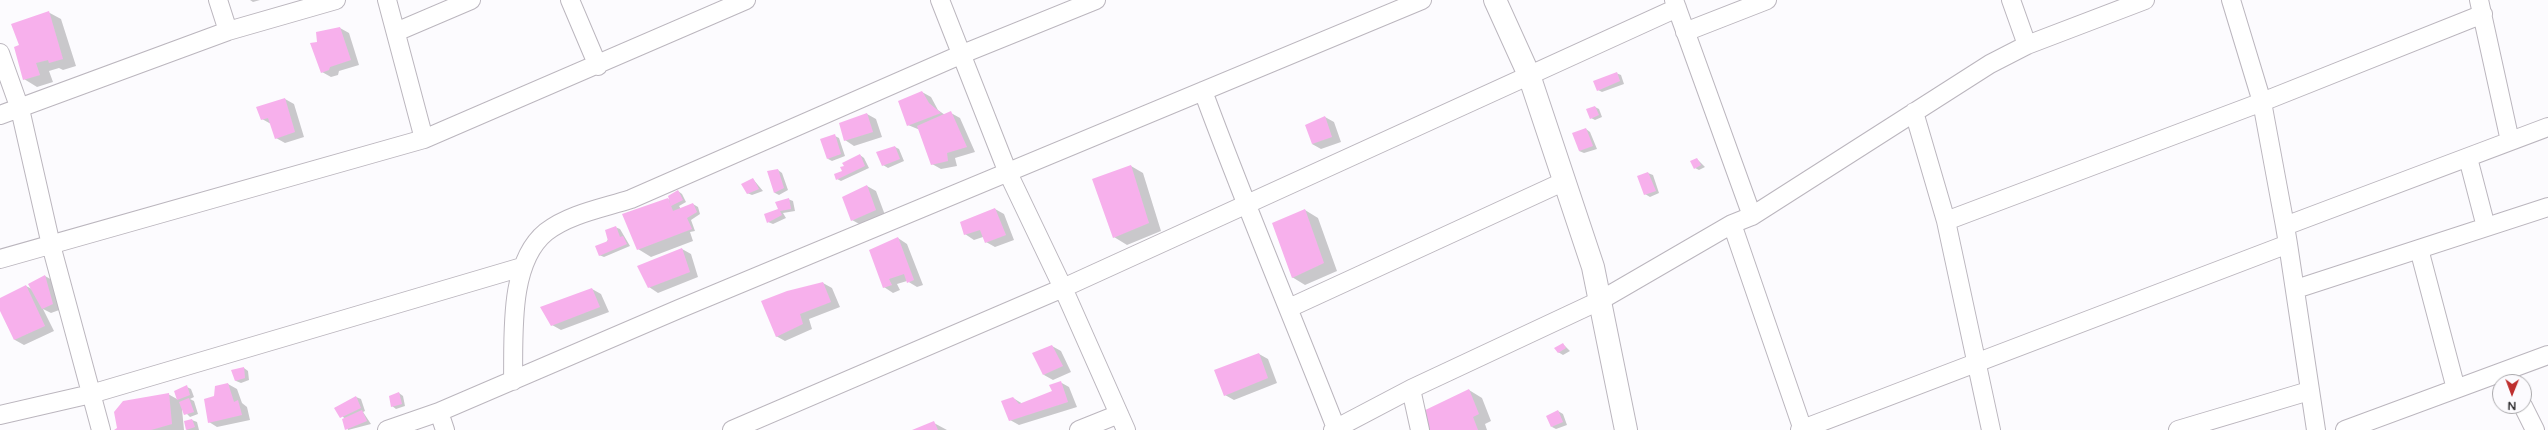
<!DOCTYPE html>
<style>
body{margin:0}
#map{position:relative;width:2548px;height:430px;overflow:hidden;background:#fcfbfe;font-family:"Varela Round",sans-serif}
canvas{display:block}
.north{position:absolute;left:2492px;top:374px;width:40px;height:40px;box-sizing:border-box;background:#fcfbfe;border:1px solid #aaa9ac;border-radius:50%;rotate:181deg;font-size:11px;font-weight:700;line-height:16px;text-align:center;color:#2f2e31}
.north::after{content:'';display:block;margin:auto;width:14px;height:18px;background:#be2f2e;clip-path:polygon(50% 0,100% 100%,50% 72%,0 100%)}
</style>
<div id="map">
<canvas width="2548" height="430"></canvas>
<div class="north">N</div>
</div>
<script>
const g = document.querySelector('canvas').getContext('2d');
g.lineJoin = 'round';
function paint(path, color) {
  g.fillStyle = color;
  g.fill(path, 'evenodd');
}
function stroke(path, color, width, dash) {
  g.strokeStyle = color;
  g.lineWidth = width;
  g.lineCap = dash ? 'butt' : 'round';
  g.setLineDash(dash || []);
  g.stroke(path);
}
const shadow = new Path2D(`
 M250 0H260L253 2Z
 M48 12 61 19 76 66 63 70 59 68 49 71 53 82 37 87 24 79 20 46Z
 M340 28 349 33 359 65 339 71 338 75 331 77 322 72 318 42Z
 M1616 73 1621 75 1624 84 1602 92 1598 90Z
 M922 92 931 97 938 110 945 115 951 113 960 118 975 152 955 158 957 166 941 169 932 164 920 130 908 125Z
 M285 99 294 104 304 137 285 143 276 138 271 124 262 119Z
 M1595 107 1599 109 1602 117 1595 120 1591 118Z
 M867 114 876 119 882 137 854 146 845 140Z
 M1325 117 1334 122 1341 142 1321 149 1312 144Z
 M1586 129 1590 132 1597 149 1584 153 1579 151Z
 M835 136 839 138 845 156 832 161 828 159Z
 M895 147 899 149 904 161 888 168 883 165Z
 M860 155 864 158 869 168 841 181 837 179Z
 M1697 159 1705 167 1699 170 1695 168Z
 M1131 166 1143 173 1161 231 1127 245 1114 237Z
 M778 170 782 173 788 190 779 195 775 193 768 172Z
 M1648 173 1653 175 1659 193 1650 197 1645 194 1639 176Z
 M753 179 763 191 752 195 747 193Z
 M867 186 876 191 885 215 861 225 852 220Z
 M678 191 682 194 686 202 679 206 681 209 693 204 698 207 700 214 691 220 695 231 690 232 693 241 651 257 638 249 668 199 671 201Z
 M788 199 793 201 795 211 783 213 786 218 773 224 768 222Z
 M995 209 1004 214 1014 240 995 247 986 242 983 237 974 240 965 234 961 223Z
 M1305 210 1318 218 1337 271 1305 285 1292 277Z
 M615 227 620 229 630 246 604 257 599 255Z
 M898 238 907 244 923 285 917 287 907 281 897 284 900 290 893 293 884 287Z
 M682 249 691 254 698 277 658 293 649 287Z
 M45 276 54 281 62 309 51 313 43 309 54 331 24 345 15 340 0 308V299L26 286 32 289Z
 M823 283 832 288 840 307 809 319 812 329 785 341 776 336Z
 M592 289 601 294 609 312 561 330 552 325Z
 M1563 344 1570 351 1563 355 1558 352Z
 M1052 346 1061 351 1071 372 1053 380 1044 375Z
 M1259 354 1268 359 1277 383 1234 400 1225 395Z
 M244 368 248 371 249 380 241 383 236 381 232 371Z
 M1060 382 1069 387 1077 407 1019 425 1010 420 1013 398 1023 404 1053 392Z
 M228 384 237 389 242 403 247 407 250 420 217 427 209 422 215 397Z
 M187 387 191 389 194 397 190 399 194 401 198 414 190 417 182 409 184 430H116L168 394 177 399Z
 M1469 390 1482 398 1491 421 1485 424 1487 430H1423Z
 M399 393 403 396 405 406 396 409 392 406Z
 M356 397 361 399 365 411 363 412 371 424 348 430 345 419 335 408Z
 M1558 411 1563 414 1567 425 1556 429 1552 427Z
 M192 420 197 422 199 430H187L185 422Z
 M934 423 947 430H915Z`);
const building = new Path2D(`
 M49 11 63 59 49 63 48 60 36 63 40 75 23 80 14 47 19 45 11 24Z
 M340 27 351 60 330 67 329 70 321 73 310 43 317 42 316 32Z
 M1617 72 1620 81 1597 91 1593 81Z
 M922 91 929 103 941 113 907 126 898 101Z
 M285 98 295 132 275 139 268 118 261 120 256 107Z
 M1595 106 1599 115 1590 119 1586 109Z
 M951 111 967 147 947 153 948 161 931 165 917 126Z
 M867 113 873 132 844 141 839 123Z
 M1325 116 1332 137 1312 144 1305 125Z
 M1586 128 1593 146 1579 151 1572 133Z
 M835 134 841 154 827 159 820 139Z
 M895 146 900 159 882 166 876 152Z
 M860 154 865 166 836 180 834 174 842 171 840 167 844 166 842 163Z
 M1697 158 1701 165 1694 169 1690 161Z
 M1131 165 1149 223 1113 238 1092 179Z
 M778 169 784 188 774 193 767 171Z
 M1648 172 1656 191 1644 195 1637 176Z
 M753 178 759 189 747 194 741 184Z
 M867 185 876 210 851 221 842 197Z
 M678 190 683 200 671 206 668 196Z
 M668 198 673 211 693 203 697 212 687 218 692 229 637 250 622 214Z
 M789 198 791 209 780 211 782 215 767 223 764 214 778 209 775 202Z
 M995 208 1006 235 985 243 980 230 964 235 960 222Z
 M1305 209 1324 263 1292 278 1272 223Z
 M616 226 620 237 623 236 627 244 599 256 595 246 608 241 605 230Z
 M898 237 914 280 907 283 904 274 889 279 892 285 883 288 869 250Z
 M682 248 690 272 648 288 637 266Z
 M45 275 53 304 42 309 28 284Z
 M823 282 831 302 800 314 803 324 776 337 761 301 787 291Z
 M26 285 45 326 14 340 0 311V298Z
 M592 288 600 307 551 326 540 307Z
 M1563 343 1566 348 1558 353 1554 348Z
 M1052 345 1063 366 1043 375 1032 353Z
 M1259 353 1268 378 1224 396 1214 370Z
 M244 367 245 378 235 381 231 370Z
 M1061 381 1068 402 1009 421 1001 401 1013 397 1019 404 1052 391 1049 385Z
 M228 383 234 402 238 400 242 415 208 423 204 399 214 396 215 386Z
 M187 385 190 395 177 400 174 391Z
 M1469 389 1479 414 1473 417 1478 430H1422L1417 414Z
 M399 392 402 404 391 407 389 396Z
 M169 393 172 424 151 430H114L117 428 114 412 123 401Z
 M356 396 361 408 340 418 334 408Z
 M189 398 194 412 184 415 179 402Z
 M362 410 367 421 345 430 342 419Z
 M1558 410 1563 422 1551 427 1546 416Z
 M192 419 195 427 186 430 184 421Z
 M934 421 938 430H912Z`);
const minor = new Path2D(`
 M218 0 228 31
 M387 0 424 139
 M570 0 598 66
 M940 0 1008 173 1063 288 1126 430
 M1674 0 1752 216
 M2011 0 2027 45
 M2231 0 2262 102 2285 226
 M2479 0 2510 141
 M396 32 471 0
 M1685 32 1767 0
 M0 53 20 109 51 245 101 430
 M1203 91C1245 205 1292 316 1336 428
 M1914 112 1946 221 1991 430
 M0 115 228 31 336 0
 M2468 158 2486 227
 M1946 221 2262 102 2483 14
 M1732 224 1803 430
 M2288 244 2316 430
 M2419 249 2456 389
 M0 259 424 139 746 0
 M2296 289 2548 207
 M1289 308 1565 181
 M513 381C514 336 508 263 546 232 569 214 603 208 631 199L960 55 1096 0
 M1411 389 1420 430
 M2523 406 2535 430
 M439 412 445 430
 M0 415 91 394 522 267
 M387 430 439 412 679 309 1422 0
 M732 430 1063 288 1677 8
 M1079 430 1119 414
 M1333 430 1411 389 1601 300 1732 224 1752 216 1990 64 2027 45 2145 0
 M1800 430 2288 244 2285 226 2548 127
 M2178 430 2309 391
 M2345 430 2548 355`);
const tertiary = new Path2D(`
 M1495 0 1529 75 1593 267 1626 430`);
paint(shadow, '#0003');
paint(building, '#f7b0ec');
stroke(minor, '#bbb6be', 20);
stroke(tertiary, '#bbb6be', 24);
stroke(minor, '#fff', 18);
stroke(tertiary, '#fff', 22);
</script>
